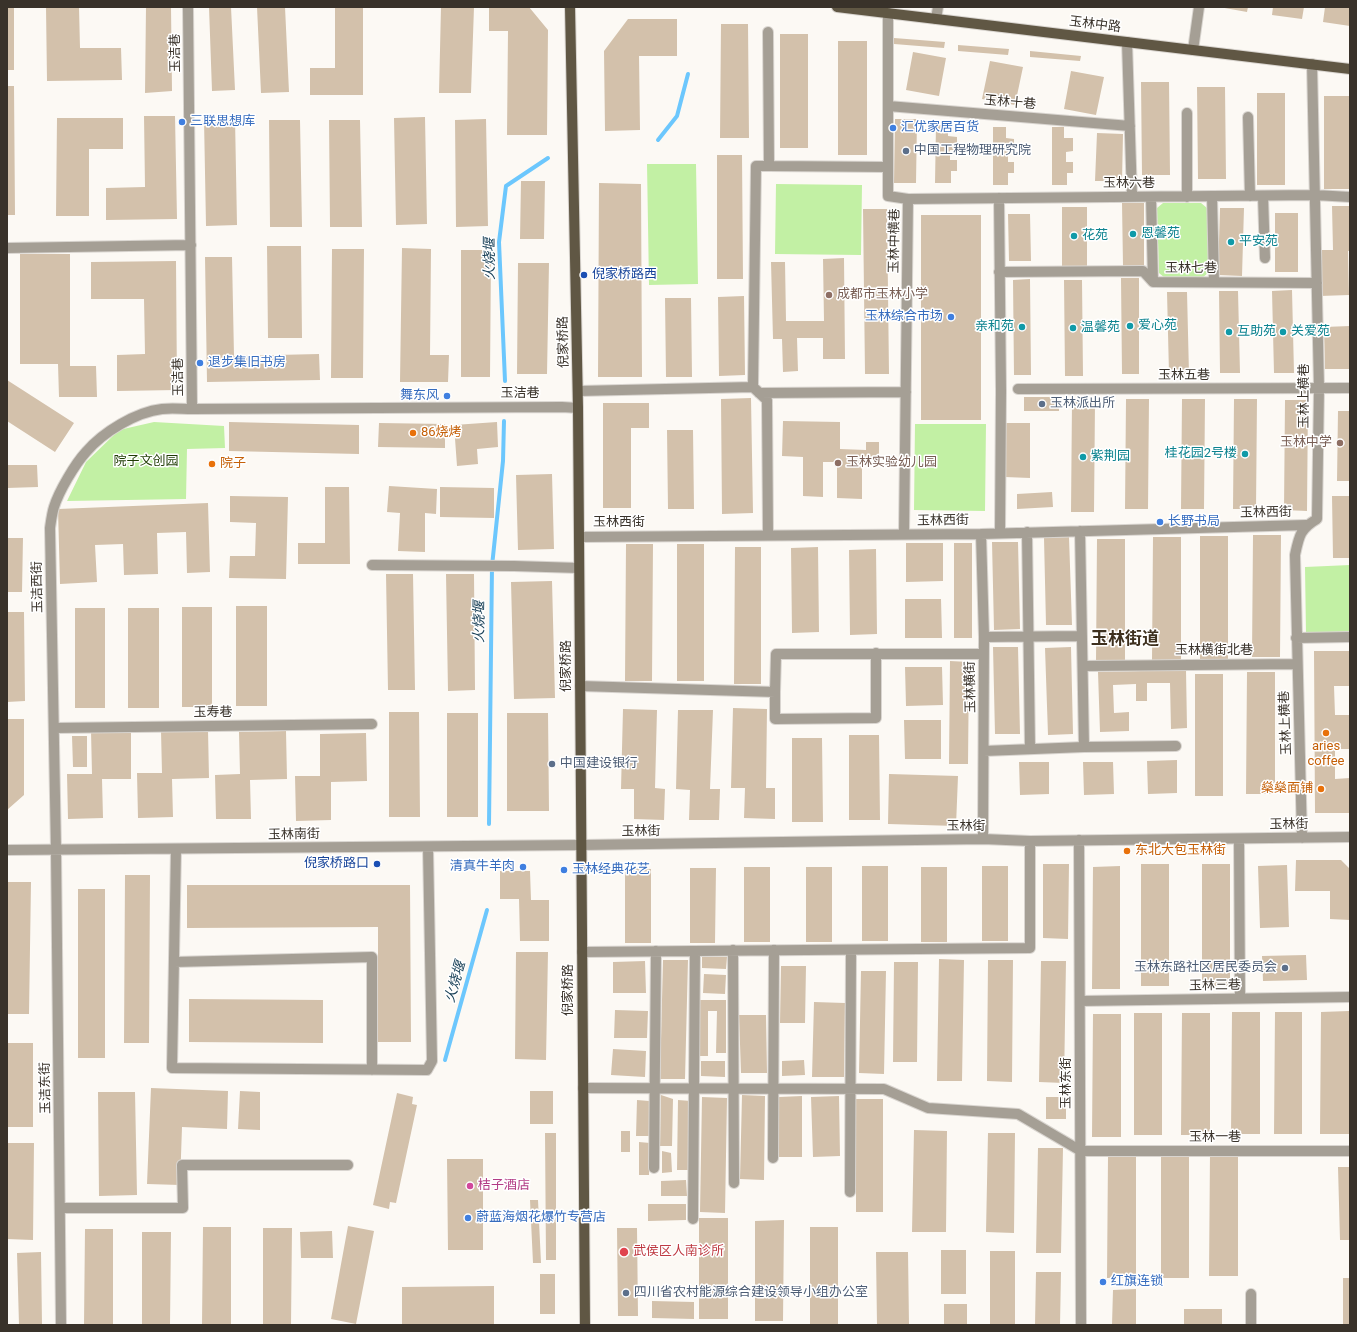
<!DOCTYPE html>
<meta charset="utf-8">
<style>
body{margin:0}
#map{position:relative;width:1357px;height:1332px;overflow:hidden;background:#fcf9f4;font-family:Roboto,sans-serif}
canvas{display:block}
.frame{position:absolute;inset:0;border:8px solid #39322a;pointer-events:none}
</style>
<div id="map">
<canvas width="1357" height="1332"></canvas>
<div class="frame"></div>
</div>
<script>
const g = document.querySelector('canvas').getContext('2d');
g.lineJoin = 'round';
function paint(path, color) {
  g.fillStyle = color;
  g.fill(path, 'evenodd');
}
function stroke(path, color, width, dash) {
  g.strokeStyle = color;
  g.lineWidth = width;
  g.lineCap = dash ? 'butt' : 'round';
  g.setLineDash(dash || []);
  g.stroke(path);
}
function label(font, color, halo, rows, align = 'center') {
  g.font = font + ' Roboto,"Noto Sans SC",sans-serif';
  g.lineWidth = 3;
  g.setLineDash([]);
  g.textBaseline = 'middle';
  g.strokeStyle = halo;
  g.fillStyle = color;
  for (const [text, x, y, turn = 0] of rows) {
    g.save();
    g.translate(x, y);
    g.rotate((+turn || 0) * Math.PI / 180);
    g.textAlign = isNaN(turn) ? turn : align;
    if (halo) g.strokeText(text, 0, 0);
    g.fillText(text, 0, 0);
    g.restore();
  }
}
const green = new Path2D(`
 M647 164H696L698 284 649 285Z
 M776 184 862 185 861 255 775 254Z
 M1163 203H1201L1207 208 1209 272 1201 279 1165 278 1159 273 1157 208Z
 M154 422 224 426 225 448 187 449 186 499 67 501 86 462 119 430Z
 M915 424H986L985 511 914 510Z
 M1350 565V633L1306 634 1305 567Z`);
const stream = new Path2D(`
 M658 140 677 116 688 74
 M505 381 499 242 506 186 548 158
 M489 824 492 566 503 461 504 421
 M445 1060 487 910`);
const building = new Path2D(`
 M7 7H14V70H7Z
 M46 7H79L80 48H121L122 80 47 81Z
 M146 7H171L172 91 145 93Z
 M209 7H231L235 90 212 91Z
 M257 7H285L289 92 261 93Z
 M335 7H363V95H310V68H335Z
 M441 7H474L471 93H439Z
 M489 7H529L548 30 547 135H507L508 31H489Z
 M1219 7H1248L1247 12Z
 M1273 7H1304L1302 19 1272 15Z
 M1325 7H1350V26L1323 22Z
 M628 19H677V56H639L640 130 605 131 604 51Z
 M721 24H748L749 138H720Z
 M780 34H808V148H780Z
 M894 38 945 42 944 48 894 44Z
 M838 41H867V155H838Z
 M958 45 1009 49 1008 55 958 51Z
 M1030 51 1081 56 1080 61 1030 57Z
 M913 52 946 58 939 96 906 90Z
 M990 61 1023 67 1015 105 982 99Z
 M1071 71 1104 77 1096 115 1064 109Z
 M1141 82H1169L1170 175H1142Z
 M7 86H14L15 215H7Z
 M1197 87H1225L1226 179H1198Z
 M1257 93H1285V185H1257Z
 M1324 96H1350V189H1324Z
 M144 116H175L177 219 106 220V188L145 187Z
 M425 117 427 224 396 225 394 118Z
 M57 118H123V149H89V216H56Z
 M235 118 237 225 206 226 204 119Z
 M486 119 488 226 456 227 455 120Z
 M895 119H917L916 183H894Z
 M269 120H300L302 227H270Z
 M329 120H360L362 227H330Z
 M936 125H948V136L957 137V150H950V160H957V171H951V183H935Z
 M993 127H1006V138L1014 139V152H1008V162H1014V173H1008V185H993Z
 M1052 127H1064V138H1073V151L1066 152V162H1073V173H1067V185H1052Z
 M1097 133 1123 134 1122 181H1095Z
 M717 155H742L743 279H717Z
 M521 181H545L544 239H520Z
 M599 183 641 184 642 377H598Z
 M1122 203H1144V266H1123Z
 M1332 206H1350V251H1348L1349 295 1320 296V250H1333Z
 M1062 207H1087V266H1062Z
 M1220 208H1244L1242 276 1218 275Z
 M863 209H887L889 374H865Z
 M1275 213H1298V272H1275Z
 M1008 214H1030L1031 261H1009Z
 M921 215H981V420H921Z
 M267 246H301L302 338H268Z
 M402 248 431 249 430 355H449L448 382H400Z
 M332 249H364L363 378H331Z
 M461 250H491L490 377H461Z
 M20 254H70V366H96L97 397H59L58 364H20Z
 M205 257H232L234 356 319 354 320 380 207 382Z
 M844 258 845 359H823V338H797L798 371 783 372 782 339H773L771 262H785L786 321H824L823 259Z
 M176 261 177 390 117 391V355L145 354 144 299H91V262Z
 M518 263H549L547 374H517Z
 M1121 278H1139V374H1122Z
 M1030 279 1031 375H1014L1013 280Z
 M1064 280H1082L1083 376H1065Z
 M1292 290 1294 373H1274L1272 291Z
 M1219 291H1238L1240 373H1220Z
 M1167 292H1187L1189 374H1169Z
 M744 296 745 375 719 376 718 297Z
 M665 298H691L692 377H666Z
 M1350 326V369H1325L1324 327Z
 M7 380 74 423 55 452 7 421Z
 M1024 397H1059V411H1024Z
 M751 398 753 513 722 514 721 399Z
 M1126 399H1149L1148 509H1125Z
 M1182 399H1205L1204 509H1181Z
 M1234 399H1257L1256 509H1233Z
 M1285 400H1308L1307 511 1284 510Z
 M1072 401 1095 402 1094 512H1071Z
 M603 403H649V428H631V508H603Z
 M1338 411H1350V481H1337Z
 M783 421 840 422V449L866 450V442H879V458H862V499L837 498V462H823V497L803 496V457L782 456Z
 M229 422 359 425V454L229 451Z
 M497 422 498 447 477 449 478 464 457 466 454 425Z
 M379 423 445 424V448L378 447Z
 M1006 423H1030V478L1005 477Z
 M667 430H693L694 509H668Z
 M7 465H37L38 487 7 488Z
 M552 474 554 549 518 550 516 475Z
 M389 486 437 489 436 514 425 513V552L398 551 400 513 387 512Z
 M325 487H349L350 564H298V543H325Z
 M440 487 494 488V518L440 517Z
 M1052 492 1053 507 1017 509V494Z
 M230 496 288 497 286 579 229 578 230 556H255L256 523 230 522Z
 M1332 496H1350V558H1333Z
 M208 503 210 572 187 573 186 532 157 533 158 574 124 575 123 544 95 545 97 582 60 584 58 509Z
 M1253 535H1281L1280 657H1252Z
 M1200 536H1228V659H1200Z
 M1069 537 1072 625H1046L1044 538Z
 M1153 537H1181V660H1152Z
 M7 538H23L22 592H7Z
 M1097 539H1125V662L1096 661Z
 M992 542H1018L1020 629 994 630Z
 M906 543H943V581L906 582Z
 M954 543H972V638H954Z
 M626 544H653L652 681H625Z
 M677 544H704V681H677Z
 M735 547H761V684H734Z
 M818 547 819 632 792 633 791 548Z
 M876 549 877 634 850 635 849 550Z
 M386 574H413L415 690H388Z
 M446 574H474L475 690 448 691Z
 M552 581 555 698 514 699 511 582Z
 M905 599H941L942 638H905Z
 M236 606H267V706H236Z
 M182 607H212V707H182Z
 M75 608H105V708H75Z
 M128 608H159V708H128Z
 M7 612H24L25 701 7 702Z
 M993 647H1018L1020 734H995Z
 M1071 647 1073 734 1048 735 1045 648Z
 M1314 651H1349V686H1334L1335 715H1349V749H1335V779L1350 778V813H1315Z
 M950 661 969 662 968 764H949Z
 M905 667H942L943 705 906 706Z
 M1186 670 1187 728 1171 729 1170 683H1147V701H1136V684L1113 685 1114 713 1129 712V731L1100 732 1098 672Z
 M1247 672H1275V794H1246Z
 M1195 674H1223V796H1195Z
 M733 708 767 709 766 788H775V819L744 818 745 788H731Z
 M623 709 657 710 655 788 665 789 664 820 634 819V789H621Z
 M678 710H713L710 789H720L719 820H689L690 790 676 789Z
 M389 712H419L420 817H389Z
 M447 713H478V817H447Z
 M507 713H548L549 811H507Z
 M7 719H24V795L7 810Z
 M904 720H941V759H905Z
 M208 730 209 778 172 779 173 817 138 818 137 773H162L161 731Z
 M91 731 131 733V779H102L103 818 68 819 67 774H92Z
 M286 731 287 779 250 780 251 819H216L215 775 240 774 239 732Z
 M366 733 367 781 331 782V820L296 821 295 776H320V734Z
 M849 735H879L880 820H849Z
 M72 736H87V767H73Z
 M792 738H822L823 822H792Z
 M1177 760V793L1148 794 1147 761Z
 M1019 762H1049V794L1020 795Z
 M1083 762H1113L1114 794 1084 795Z
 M889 774 958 776 956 826 888 824Z
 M1296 860H1341L1350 869V920L1330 919V891H1295Z
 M1043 864H1069L1068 939 1043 938Z
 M1141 864H1169V986H1141Z
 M1202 864H1230V986H1202Z
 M1287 865 1289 927 1260 928 1258 866Z
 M862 866H888V941H862Z
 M982 866H1008V941H982Z
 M1120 866V989H1092L1093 867Z
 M744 867H770V942H744Z
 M806 867H832V942H806Z
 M921 867H947V942H921Z
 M625 868 651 869V943H625Z
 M690 868H716L715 943H690Z
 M500 871H530L531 900H549V941H520L519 899H500Z
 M125 875H150L149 1043H124Z
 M7 882H31L29 1014H7Z
 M187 885H410L411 1042H378V927L187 928Z
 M78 889H105V1058H78Z
 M516 952H548L546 1060 515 1059Z
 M1306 955 1307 980 1263 981 1262 956Z
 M702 957H727L726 969 702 968Z
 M939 959 964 960 962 1081H937Z
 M663 960H688L685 1079H660Z
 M988 960H1013L1012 1082 987 1081Z
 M645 961 646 993H613V962Z
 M1041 961H1066L1064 1083 1039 1082Z
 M894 962H918L917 1062H893Z
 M781 966H806L805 1023H780Z
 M861 971H886L884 1074 859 1073Z
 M704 974 726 975 725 994 703 993Z
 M189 999 323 1000V1043L189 1042Z
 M698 1000H726V1053H716L717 1011H708V1056H698Z
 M814 1002 845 1003 844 1077H812Z
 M615 1010 648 1011 647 1038H614Z
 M1349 1011V1134H1320L1321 1012Z
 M1232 1012H1260V1134H1231Z
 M1275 1012H1302V1134H1274Z
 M1134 1013H1162V1135H1134Z
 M1182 1013H1210V1135H1181Z
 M1093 1014H1121V1137H1092Z
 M739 1015H766L767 1073H741Z
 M7 1043H33V1127H7Z
 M613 1049 646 1051 645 1077 611 1075Z
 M804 1060 805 1075 782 1076V1061Z
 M701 1061H725V1077L701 1076Z
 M151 1088 228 1091 227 1129 182 1127 180 1185 147 1184Z
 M240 1091 260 1092V1130L238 1129Z
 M530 1091H553V1124H530Z
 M98 1092H135L137 1195 99 1196Z
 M397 1093 413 1097 412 1104 417 1105 396 1203 390 1202 389 1209 373 1205Z
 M661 1095 673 1099 672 1146H660Z
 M742 1095 765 1096 764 1180 740 1179Z
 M802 1096V1157H779V1097Z
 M839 1096 840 1156 813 1157 811 1097Z
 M702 1097 727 1098 725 1213 700 1212Z
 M1046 1097H1066V1119H1046Z
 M856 1099H883V1212H856Z
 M637 1100 649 1101V1136H636Z
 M678 1100 691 1101 689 1170H677Z
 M914 1130 947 1131 946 1232H912Z
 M621 1131H630V1152H621Z
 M545 1133H556V1260H546Z
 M988 1133H1015L1014 1233 986 1232Z
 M639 1142 650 1143 649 1175H639Z
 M7 1143H34L33 1240 7 1239Z
 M1038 1148H1063L1061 1253H1036Z
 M662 1151 671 1153 672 1172 662 1173Z
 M1210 1153H1238V1276H1209Z
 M1136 1155V1278H1107L1108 1156Z
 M1189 1155V1278H1161V1156Z
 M447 1159H483V1250H448Z
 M1338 1167H1350V1240H1340Z
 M686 1180 687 1196H661V1181Z
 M530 1200H538L541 1263H533Z
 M648 1204H686V1220L648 1221Z
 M699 1218H728V1319H699Z
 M784 1220 783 1321H755V1221Z
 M348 1226 374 1231 356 1324 331 1319Z
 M203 1227H231V1325H202Z
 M810 1227H838V1325H810Z
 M263 1228H292L291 1325H263Z
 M617 1228H637L638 1316H618Z
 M85 1229H113V1325H84Z
 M332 1231 333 1258H301L300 1232Z
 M142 1232H171L170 1325H142Z
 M941 1250H966V1294H941Z
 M990 1251H1015V1325H990Z
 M41 1252 42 1325H19L17 1253Z
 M876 1252H908L909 1325H877Z
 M1036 1272H1061L1060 1325H1035Z
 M540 1274H555V1314H540Z
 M1343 1278H1350V1325H1343Z
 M494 1286V1325H402V1287Z
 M1136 1289V1325H1112L1113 1290Z
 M652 1301 694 1302V1319L652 1318Z
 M944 1304H967V1325H944Z
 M1184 1309H1222V1325H1184Z`);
const minor = new Path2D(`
 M188 7 192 409 562 407 578 408
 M888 13V196L908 199 904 534
 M936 19 938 7
 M1127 42 1132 197
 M1193 50 1199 7
 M888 106 1130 126
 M1187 113V197
 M1248 117 1250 196
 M769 166 888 167
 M1212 196 1214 282
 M1263 196 1265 258
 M1151 197 1153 282
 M999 198 1001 391 1000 533
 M908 199 1315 195 1350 197
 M7 248 191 245
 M999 272 1143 271 1153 282 1317 283
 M1018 389 1350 388
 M578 391 753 387
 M759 393 906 392
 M1080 531 1084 747
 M1027 532 1030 749
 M981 534 984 637 983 839
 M768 535 767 400 753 387 756 166H769L768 32
 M579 537 981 534 1306 525
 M372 565 514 566 579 568
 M984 637 1082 636
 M1296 638 1350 637
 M1083 666 1297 664
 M580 686 775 692V719L876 718V653
 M775 692 776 654H983
 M54 728 372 724
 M984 751 1084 747 1176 746
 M1302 838 1295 555C1299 536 1300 529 1317 519L1319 388 1312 64
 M1239 839 1240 998
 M1079 840 1081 1325
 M176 849 172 1068 427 1070 432 1061 428 847
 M7 850 581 845 983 839 1030 841 1350 837
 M733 950 734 1183
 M582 952 1030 948V841
 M174 962 372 957V1070
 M1080 1001 1350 997
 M583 1088 884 1089 928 1108 1018 1114 1081 1151H1350
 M773 1158 774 950
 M654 1168 656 951
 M850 1192 851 950
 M60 1208H183L182 1165H348
 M693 1219 695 951
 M1251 1294V1325
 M61 1325 56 850 50 528C51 521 52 513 54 507 59 491 75 464 86 452 103 432 136 412 162 409 172 408 182 409 192 409`);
const major = new Path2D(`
 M570 7 578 408 585 1325
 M837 7 1350 69`);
const markers = [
 [182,122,4,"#3f7fe0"],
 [893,128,4,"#3f7fe0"],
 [906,151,4,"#5c6f8a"],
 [1133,234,4,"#0f9aa8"],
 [1074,236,4,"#0f9aa8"],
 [1231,242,4,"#0f9aa8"],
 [584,275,4,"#1a4fb4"],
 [829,295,4,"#8d6e63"],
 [951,317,4,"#3f7fe0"],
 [1130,326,4,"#0f9aa8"],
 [1022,327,4,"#0f9aa8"],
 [1073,328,4,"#0f9aa8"],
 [1229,332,4,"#0f9aa8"],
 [1283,332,4,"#0f9aa8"],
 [200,363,4,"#3f7fe0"],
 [447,396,4,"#3f7fe0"],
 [1042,404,4,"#5c6f8a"],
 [413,433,4,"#e8710a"],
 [1340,443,4,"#8d6e63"],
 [1245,454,4,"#0f9aa8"],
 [1083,457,4,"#0f9aa8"],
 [838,463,4,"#8d6e63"],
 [212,464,4,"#e8710a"],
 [1160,522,4,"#3f7fe0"],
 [1326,733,4,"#e8710a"],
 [552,764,4,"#5c6f8a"],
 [1321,789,4,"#e8710a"],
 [1127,851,4,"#e8710a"],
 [377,864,4,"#1a4fb4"],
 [523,867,4,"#3f7fe0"],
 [564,870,4,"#3f7fe0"],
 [1285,968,4,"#5c6f8a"],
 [470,1186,4,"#d1479c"],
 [468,1218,4,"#3f7fe0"],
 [624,1252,5,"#e0444e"],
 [1103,1282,4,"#3f7fe0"],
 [626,1293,4,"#5c6f8a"]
];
const streetNames = [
 ["玉林中路",1095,25,7],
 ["玉洁巷",176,53,-91],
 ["玉林十巷",1010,103,5],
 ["玉林六巷",1129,184],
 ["玉林中横巷",895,241,-89],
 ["玉林七巷",1191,269],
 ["倪家桥路",564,342,-91],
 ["玉林五巷",1184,376],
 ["玉洁巷",179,377,-91],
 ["玉洁巷",520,394],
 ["玉林上横巷",1305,396,-90],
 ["玉林西街",1266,513,-1],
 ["玉林西街",943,521,-1],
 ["玉林西街",619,523],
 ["玉洁西街",38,587,-91],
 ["玉林横街北巷",1214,651],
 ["倪家桥路",567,666,-90],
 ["玉林横街",971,687,-91],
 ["玉寿巷",213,713,-1],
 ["玉林上横巷",1286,723,-92],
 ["玉林街",1289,825,-1],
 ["玉林街",966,827],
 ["玉林街",641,832,-1],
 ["玉林南街",294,835,-1],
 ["玉林三巷",1215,986,-1],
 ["倪家桥路",569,990,-90],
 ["玉林东街",1067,1083,-90],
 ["玉洁东街",46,1088,-91],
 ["玉林一巷",1215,1138]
];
const shopNames = [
 ["三联思想库",190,122],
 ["汇优家居百货",901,128],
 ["玉林综合市场",943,317,"right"],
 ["退步集旧书房",208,363],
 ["舞东风",439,396,"right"],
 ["长野书局",1168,522],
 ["清真牛羊肉",515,867,"right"],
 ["玉林经典花艺",572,870],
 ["蔚蓝海烟花爆竹专营店",476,1218],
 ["红旗连锁",1111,1282]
];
const serviceNames = [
 ["中国工程物理研究院",914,151],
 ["玉林派出所",1050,404],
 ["中国建设银行",560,764],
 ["玉林东路社区居民委员会",1277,968,"right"],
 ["四川省农村能源综合建设领导小组办公室",634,1293]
];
const cultureNames = [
 ["恩馨苑",1141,234],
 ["花苑",1082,236],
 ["平安苑",1239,242],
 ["爱心苑",1138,326],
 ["亲和苑",1014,327,"right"],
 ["温馨苑",1081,328],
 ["互助苑",1237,332],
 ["关爱苑",1291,332],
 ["桂花园2号楼",1237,454,"right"],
 ["紫荆园",1091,457]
];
const transitNames = [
 ["倪家桥路西",592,275],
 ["倪家桥路口",369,864,"right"]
];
const educationNames = [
 ["成都市玉林小学",837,295],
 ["玉林中学",1332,443,"right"],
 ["玉林实验幼儿园",846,463]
];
const foodNames = [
 ["86烧烤",421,433],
 ["院子",220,464],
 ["aries",1326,747,"center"],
 ["coffee",1326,762,"center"],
 ["燊燊面铺",1313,789,"right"],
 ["东北大包玉林街",1135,851]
];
const parkNames = [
 ["院子文创园",146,462]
];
const hotelNames = [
 ["桔子酒店",478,1186]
];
const healthNames = [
 ["武侯区人南诊所",633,1252]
];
const waterNames = [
 ["火烧堰",490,259,-90],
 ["火烧堰",480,622,-89],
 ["火烧堰",456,982,-74]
];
const districtNames = [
 ["玉林街道",1125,640]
];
paint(green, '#c2f0a4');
stroke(stream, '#6cc7fd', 4);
paint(building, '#d3c1ab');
stroke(minor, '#d9d5d0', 12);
stroke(major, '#d9d5d0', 12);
stroke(minor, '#a59f95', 10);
stroke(major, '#605744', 10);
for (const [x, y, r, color] of markers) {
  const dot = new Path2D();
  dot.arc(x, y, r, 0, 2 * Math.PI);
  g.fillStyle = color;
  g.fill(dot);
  stroke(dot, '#fff', 1.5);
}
label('13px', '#39322a', '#fff', streetNames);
label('13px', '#366cbe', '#fff', shopNames, 'left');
label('13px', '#4e5e75', '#fff', serviceNames, 'left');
label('13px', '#0d838f', '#fff', cultureNames, 'left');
label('13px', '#164399', '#fff', transitNames, 'left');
label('13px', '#785e54', '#fff', educationNames, 'left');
label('13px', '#c56008', '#fff', foodNames, 'left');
label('13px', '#1f3c03', '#fff', parkNames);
label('13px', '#b23c85', '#fff', hotelNames, 'left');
label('13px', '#be3a42', '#fff', healthNames, 'left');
label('italic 14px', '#1b4259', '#fff', waterNames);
label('bold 17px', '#3e301e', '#fff', districtNames);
</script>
